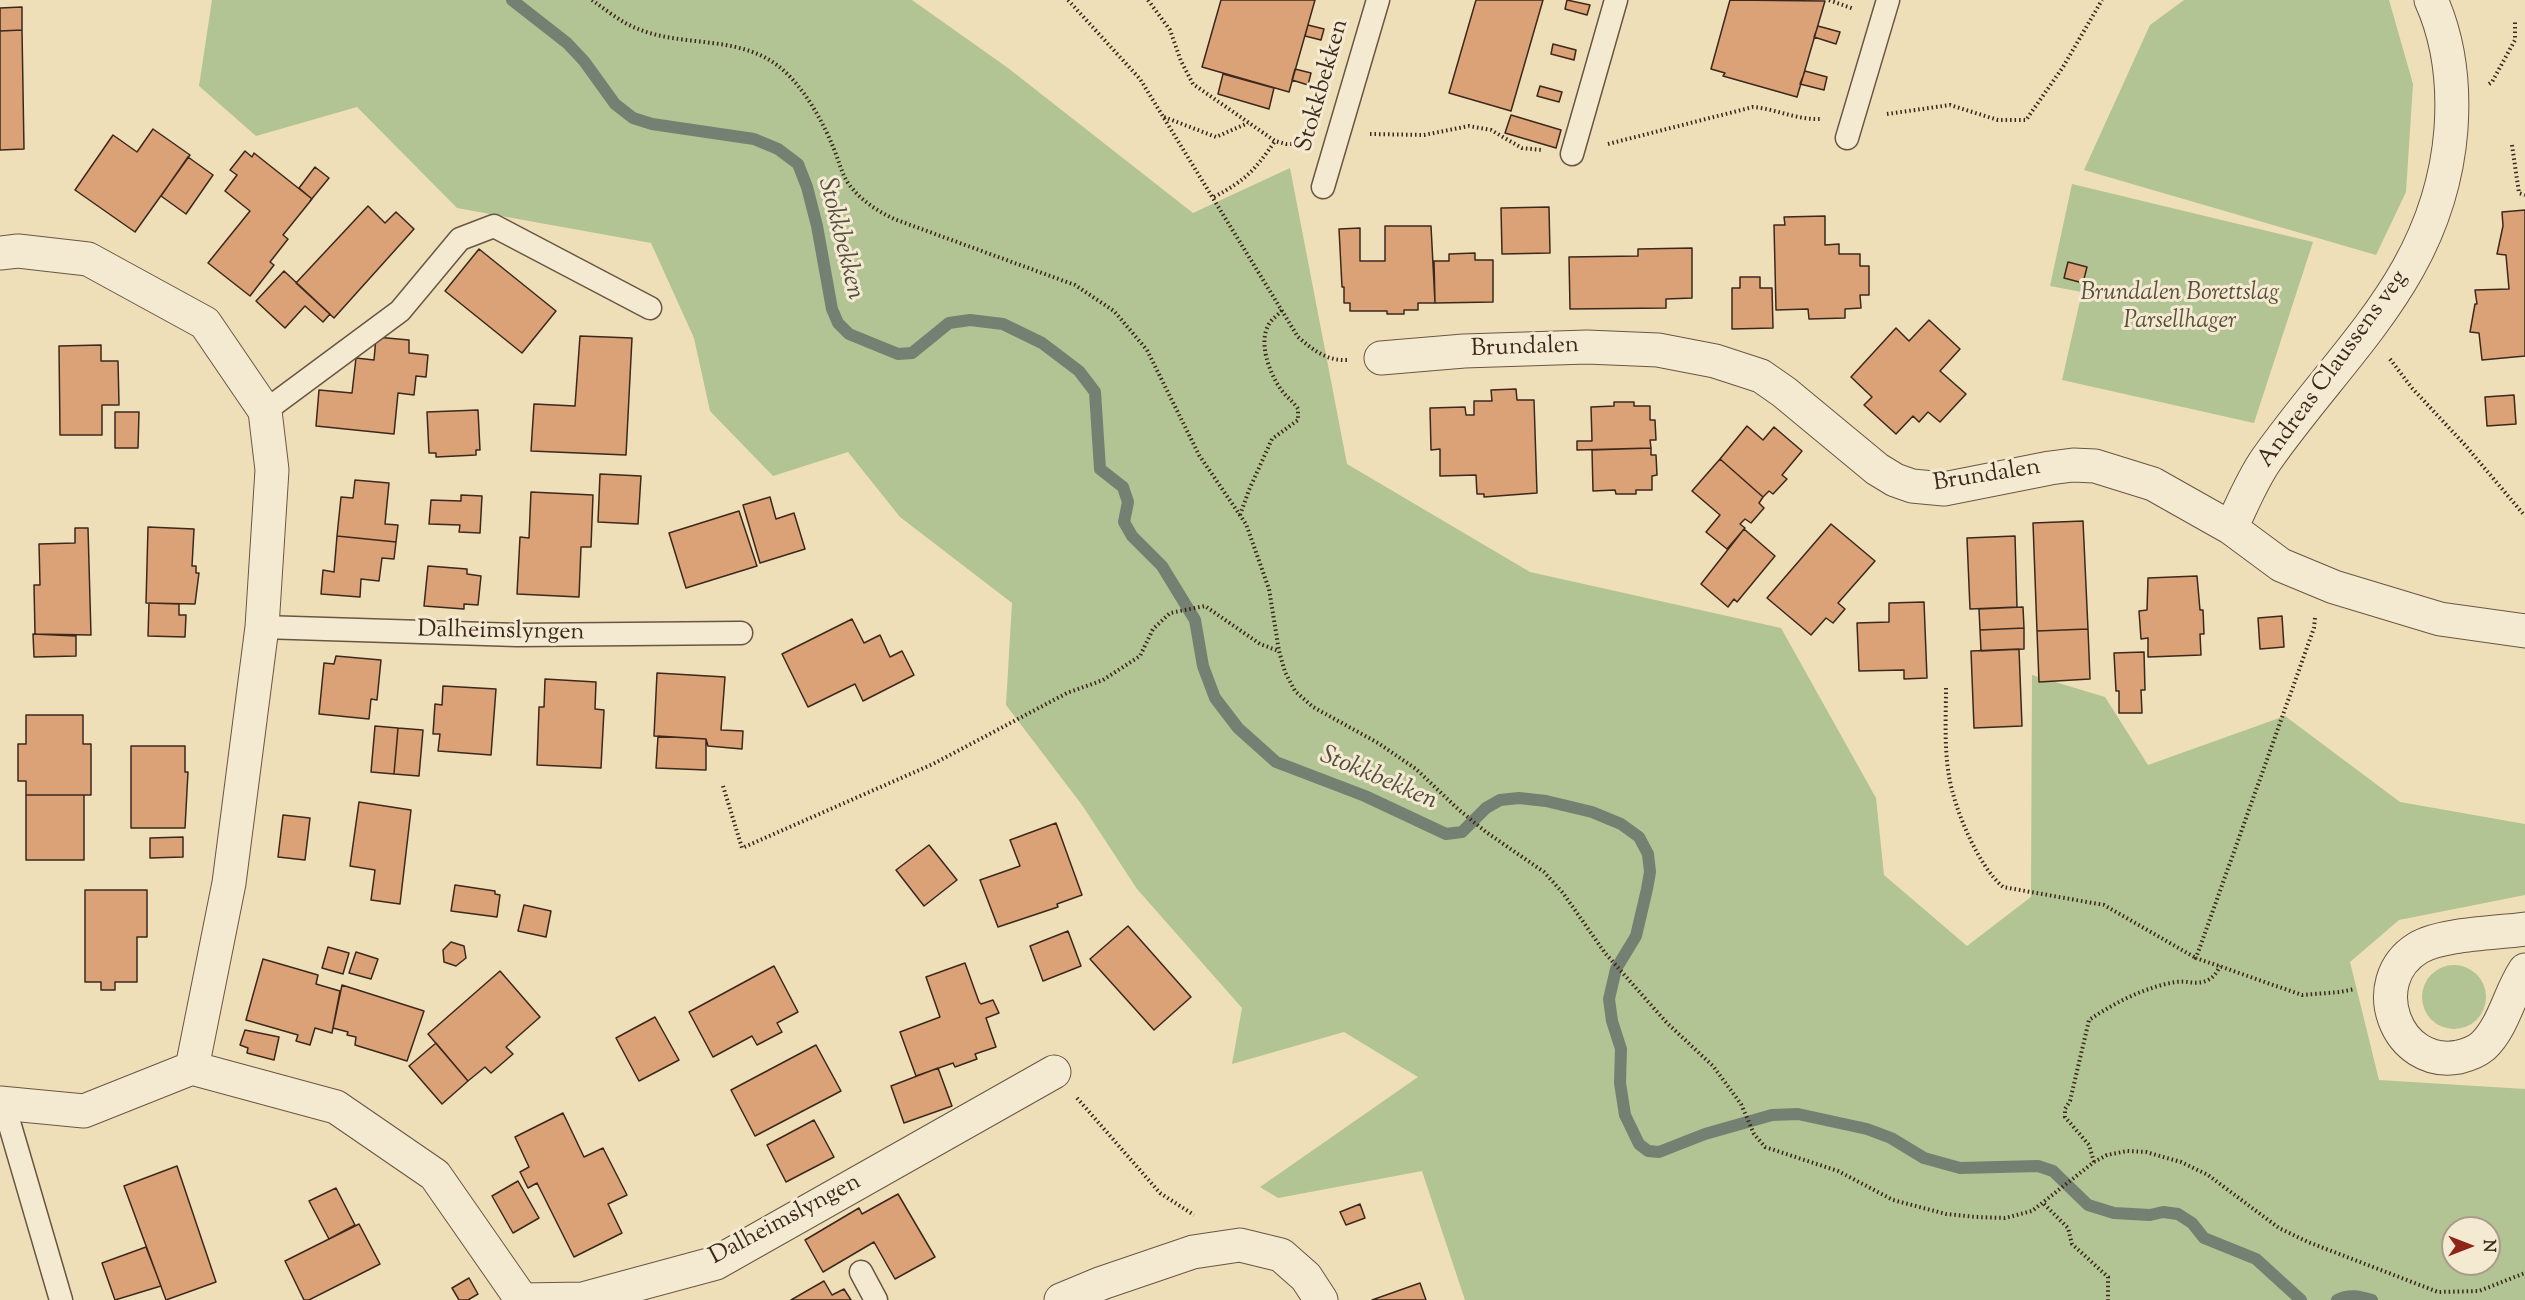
<!DOCTYPE html>
<style>
body{margin:0}
#map{position:relative;width:2525px;height:1300px;overflow:hidden;background:#eedfb8;font-family:"Sorts Mill Goudy",serif}
canvas{display:block}
.north{position:absolute;left:2441px;top:1216px;width:60px;height:60px;box-sizing:border-box;background:#f4ead1;border:2px solid #aa9c89;border-radius:50%;rotate:90deg;font-size:16px;font-weight:700;line-height:24px;text-align:center;color:#3c281c}
.north::after{content:'';display:block;margin:auto;width:21px;height:27px;background:#8f2418;clip-path:polygon(50% 0,100% 100%,50% 72%,0 100%)}
</style>
<div id="map">
<canvas width="2525" height="1300"></canvas>
<div class="north">N</div>
</div>
<script>
const g = document.querySelector('canvas').getContext('2d');
g.lineJoin = 'round';
function paint(path, color) {
  g.fillStyle = color;
  g.fill(path, 'evenodd');
}
function stroke(path, color, width, dash) {
  g.strokeStyle = color;
  g.lineWidth = width;
  g.lineCap = dash ? 'butt' : 'round';
  g.setLineDash(dash || []);
  g.stroke(path);
}
function label(font, color, halo, rows, align = 'center') {
  g.font = font + ' "Sorts Mill Goudy",serif';
  g.lineWidth = 6;
  g.setLineDash([]);
  g.textBaseline = 'middle';
  g.strokeStyle = halo;
  g.fillStyle = color;
  for (const [text, x, y, turn = 0] of rows) {
    g.save();
    g.translate(x, y);
    g.rotate((+turn || 0) * Math.PI / 180);
    g.textAlign = isNaN(turn) ? turn : align;
    if (halo) g.strokeText(text, 0, 0);
    g.fillText(text, 0, 0);
    g.restore();
  }
}
const green = new Path2D(`
 M212 0H912L1008 68 1193 213 1290 168 1347 464 1530 572 1781 628 1876 798 1884 875 1967 946 2031 897 2032 675 2105 697 2148 765 2285 716 2400 802 2525 824V895L2399 920 2350 962 2379 1080 2525 1089V1300H1465L1422 1171 1278 1198 1260 1187 1418 1077 1344 1032 1232 1064 1242 1008 1137 889 1082 805 1006 705 1012 603 900 517 848 452 773 476 710 411 694 338 651 243 457 208 357 107 256 136 199 86ZM2453 1228H2489V1264H2453Z
 M2184 0H2389L2413 84 2406 192 2376 255 2084 170 2150 25Z
 M2072 184 2313 242 2254 423 2062 380 2082 292 2050 286Z
 M2422 997a32 32 0 1 1 64 0a32 32 0 1 1-64 0Z`);
const stream = new Path2D(`
 M512 0 567 43 584 61 615 104 633 118 652 124 754 139 778 149 798 164 807 187 817 226 832 309 838 323 849 334 898 354 912 353 949 323 970 320 1003 324 1042 343 1079 371 1095 392 1100 469 1123 487 1128 502 1124 522 1132 536 1162 566 1195 620 1203 666 1215 698 1238 728 1276 762 1365 796 1446 834 1462 832 1486 808 1500 800 1519 798 1546 801 1592 812 1621 824 1639 837 1648 854 1650 872 1647 889 1636 936 1616 969 1609 999 1612 1021 1621 1049 1620 1083 1625 1115 1639 1144 1648 1151 1659 1152 1705 1134 1772 1115 1798 1114 1867 1129 1891 1138 1924 1158 1960 1168 2038 1166 2053 1171 2088 1205 2114 1213 2150 1215 2163 1212 2178 1214 2192 1223 2204 1238 2256 1259 2301 1300
 M2337 1300C2349 1294 2359 1296 2372 1300`);
const building = new Path2D(`
 M1221 0H1315L1289 92 1202 67Z
 M1476 0H1543L1511 111 1449 93Z
 M1567 0 1590 5 1587 15 1565 9Z
 M1730 0 1825 1 1797 97 1723 76 1725 73 1711 69Z
 M22 7V30L0 31V8Z
 M1308 25 1324 29 1321 40 1305 36Z
 M1818 26 1840 32 1836 44 1814 37Z
 M22 30 24 149 0 150V31Z
 M1553 44 1576 50 1574 60 1551 54Z
 M1295 69 1311 73 1308 85 1292 80Z
 M1805 71 1827 77 1824 90 1800 84Z
 M1223 74 1274 88 1269 109 1218 94Z
 M1540 86 1562 92 1559 102 1537 96Z
 M1511 115 1561 130 1556 148 1505 133Z
 M153 129 190 155 135 232 75 190 113 135 137 152Z
 M245 151 252 157 254 153 312 199 283 235 288 239 270 262 274 265 250 296 208 263 250 211 225 191 237 175 230 170Z
 M188 157 213 175 186 214 161 196Z
 M315 167 329 178 310 201 312 199 299 188Z
 M368 206 385 223 396 212 414 229 334 318 296 283Z
 M1549 207 1550 253 1502 254 1501 208Z
 M2525 210V356L2482 360 2479 333 2470 332 2475 304H2477L2475 290 2509 289 2506 255 2497 254 2503 226 2502 212Z
 M1825 216V245L1839 244V254H1860V266H1869V295H1860L1861 308 1845 309V318L1809 319 1808 309 1776 310 1774 225H1785L1784 217Z
 M1385 226H1431L1435 303H1418V310H1404V314H1387V311H1350V303H1344V287H1342L1339 229 1360 228V261H1385Z
 M1692 248V298L1666 299V308L1570 309 1569 257 1638 256V249Z
 M479 249 556 311 522 353 445 291Z
 M1475 253V260H1493V302L1435 303 1434 261H1449V254Z
 M2068 262 2087 267 2083 283 2064 278Z
 M284 271 330 314 323 322 305 306 285 328 256 301Z
 M1740 277H1760V288H1772L1773 328 1732 329V288H1740Z
 M1929 320 1960 349 1940 371 1966 394 1940 422 1928 412 1919 422 1913 416 1896 434 1864 405 1872 397 1851 377 1896 328 1909 341Z
 M580 336 632 338 626 455 531 451 534 404 575 406Z
 M376 337 409 340V353L428 355 426 377 416 376 414 395 398 393 394 434 316 426 319 390 352 393 356 358 374 360Z
 M101 345V361H118L119 405H102V435H60L59 346Z
 M1516 389 1517 400H1534L1537 493 1484 497V494H1477L1476 475 1440 476V449L1431 450 1430 408 1465 407 1466 415H1474V401H1492L1491 390Z
 M2514 395 2516 424 2487 426 2485 397Z
 M1614 402H1634V406H1650V420H1655L1656 440H1650L1651 448 1577 450V441H1592L1591 407 1614 406Z
 M478 410 480 450H476V455L436 457V453H429L427 412Z
 M115 412H139L138 448H115Z
 M1747 426 1763 440 1774 427 1802 451 1782 475 1787 479 1773 494 1769 491 1763 497 1720 459Z
 M1651 448V455H1656L1657 475 1652 476V490H1636V494H1616L1615 490 1593 491 1592 450Z
 M1720 459 1763 497 1759 503 1764 508 1751 523 1745 519 1740 524 1745 528 1727 549 1706 532 1720 515 1692 491Z
 M600 474 641 476 638 524 598 522Z
 M355 480 389 483 385 524 398 525 396 542 337 536 341 497 353 498Z
 M531 492 593 495 591 547H581L579 597 517 594 520 537 529 538Z
 M461 495 482 496 480 533 459 532 460 525 429 524 431 500 461 501Z
 M770 497 776 519 794 513 805 549 760 563 743 505Z
 M739 511 757 566 686 588 669 533Z
 M2083 521 2088 629 2037 631 2033 523Z
 M1831 524 1875 561 1838 603 1845 609 1833 623 1826 618 1811 635 1767 598Z
 M148 527 194 529 192 566H196V573H199L195 604 146 603Z
 M75 528H88L91 635 35 634 34 585H40L39 544 75 543Z
 M1744 529 1775 556 1737 602 1734 599 1728 607 1701 584Z
 M337 536 396 542 394 559 382 558 379 581 361 579 360 597 321 594 323 570 334 572Z
 M2015 536 2017 607 1970 609 1967 538Z
 M428 566 467 569V574L481 576 478 605 464 604V609L424 606Z
 M2197 576 2200 610H2203L2204 634H2200L2201 655 2148 657V638L2141 639 2139 611 2147 610 2148 578Z
 M1924 602 1927 678 1904 679V670L1859 671 1857 623 1889 622V603Z
 M149 603 179 604V615H186L185 637 148 636Z
 M2023 607 2024 628 1980 630 1979 609Z
 M2282 616 2284 647 2260 649 2258 618Z
 M852 619 864 643 880 635 890 657 902 651 914 675 863 701 855 684 808 707 782 654Z
 M2024 628V649L1981 651 1980 630Z
 M2088 629 2090 679 2039 682 2037 631Z
 M33 634 76 636V656L34 657Z
 M2019 649 2022 726 1974 728 1971 651Z
 M2144 652 2145 690H2141L2142 713H2119V691H2116L2114 653Z
 M336 656 381 660 377 700 371 699 369 719 319 714 324 663 334 664Z
 M657 673 725 677 721 730 743 731 742 749 708 746 706 739 654 736Z
 M545 679 596 682 595 709 604 710 601 768 537 765 539 707H544Z
 M443 686 496 689 491 755 438 751 440 734H433L435 704 442 705Z
 M26 715H83V744H91V795H26V781H18V744H26Z
 M375 726 398 728 394 774 371 772Z
 M398 728 423 730 419 776 394 774Z
 M658 736 706 739V770L656 768Z
 M131 746H185V772H188L185 828H131Z
 M26 795H84V860H26Z
 M359 802 411 810 400 904 371 900 375 870 350 866Z
 M283 815 310 818 305 860 278 857Z
 M1056 823 1082 895 1057 904 1058 907 998 927 980 880 1020 866 1010 840Z
 M183 837V857L150 858V838Z
 M929 845 957 880 924 906 896 870Z
 M455 885 495 891V894L500 895 497 917 451 911Z
 M85 890H147V937H137V982H115V990H101V982H85Z
 M524 905 551 911 546 937 518 931Z
 M1128 926 1191 997 1154 1030 1090 959Z
 M1068 931 1081 966 1043 981 1030 946Z
 M451 942 464 946 466 958 456 966 444 962 443 950Z
 M328 947 349 953 343 974 322 968Z
 M356 952 378 959 371 979 349 973Z
 M263 959 318 975 316 984 340 991 332 1033 315 1028 310 1045 296 1041 298 1035 246 1020Z
 M965 963 979 1002 981 1004 993 1000 999 1013 986 1018 996 1047 975 1054 977 1059 955 1067 953 1063 916 1076 900 1032 940 1017 926 977Z
 M774 966 798 1012 777 1023 782 1032 757 1045 752 1036 713 1057 689 1012Z
 M500 971 540 1017 506 1047 513 1054 491 1073 485 1067 468 1081 428 1034Z
 M342 985 424 1011 407 1061 355 1045 356 1037 347 1035 348 1032 333 1028Z
 M655 1017 679 1060 639 1081 616 1038Z
 M245 1030 279 1037 274 1060 247 1053 248 1048 240 1045Z
 M436 1043 468 1081 442 1104 409 1066Z
 M816 1045 841 1091 755 1136 731 1090Z
 M938 1068 952 1106 904 1123 891 1086Z
 M563 1113 584 1157 603 1148 627 1195 608 1204 622 1233 574 1257 537 1183 528 1188 520 1172 529 1167 515 1137Z
 M814 1120 834 1157 786 1182 767 1145Z
 M177 1166 216 1282 166 1300 124 1186Z
 M518 1181 539 1218 513 1233 492 1196Z
 M336 1188 355 1225 329 1239 309 1201Z
 M898 1194 935 1257 895 1279 874 1242 823 1272 805 1240 859 1208 862 1214Z
 M1360 1204 1365 1218 1346 1225 1340 1212Z
 M359 1224 380 1264 309 1300H304L285 1261Z
 M146 1247 161 1286 115 1300 102 1263Z
 M469 1278 478 1294 468 1300H459L452 1288Z
 M824 1281 832 1295 844 1289 851 1300H791Z
 M1420 1283 1426 1300H1372Z`);
const path = new Path2D(`
 M592 0C606 10 622 23 638 29 685 48 741 34 782 69 805 89 823 122 834 149 839 161 841 172 848 183 860 200 876 210 894 219L1075 285 1114 311 1147 350 1199 455 1246 524 1269 589 1279 651 1285 672 1295 691 1313 707 1378 743 1416 769 1458 809 1486 832 1544 872 1563 893 1605 953 1667 1023 1713 1066 1741 1104 1754 1134 1765 1147 1838 1171 1893 1200 1946 1214 1976 1217 2005 1218 2032 1211 2094 1162 2107 1155 2127 1151 2146 1152 2181 1162 2208 1175 2279 1228 2308 1242 2438 1292 2479 1291 2525 1273
 M1068 0 1140 79 1298 337C1313 350 1327 361 1347 360
 M1148 0 1170 30 1181 61 1193 84 1275 141 1286 144H1303
 M1829 0 1854 9
 M2489 84 2492 82 2515 40V20
 M1887 114 1950 105 1998 120H2026L2063 67 2102 0
 M1164 117 1216 137 1248 123
 M1370 134 1424 135 1469 126 1491 130 1522 148 1542 150
 M1608 144 1753 107C1776 109 1797 120 1820 119
 M2512 145 2519 193 2525 195
 M1214 197C1246 180 1255 170 1275 141
 M2390 359 2412 388 2465 445 2525 516
 M1240 515 1249 490 1272 439 1298 420V409C1293 401 1285 396 1280 388 1269 372 1258 342 1269 324 1272 319 1278 315 1282 310
 M2315 618 2314 628 2196 958 2302 995 2340 992 2355 989
 M1946 688C1946 716 1944 747 1949 776 1954 808 1978 866 2003 887L2104 905 2196 958
 M723 786 742 848 933 764 1067 693 1103 680 1140 656 1153 629 1170 613 1205 606 1260 644 1279 651
 M1077 1098 1160 1193 1194 1215
 M2094 1162 2089 1145 2065 1117V1109L2070 1101 2089 1020C2114 1003 2145 987 2176 982 2187 980 2196 986 2208 980 2214 977 2217 972 2220 966
 M2044 1204 2068 1228 2072 1244 2108 1277V1300`);
const service = new Path2D(`
 M1847 138 1888 0
 M1572 154 1616 0
 M1323 187 1378 0
 M265 411 400 311 460 239 494 226 650 308
 M262 627 517 635 741 633
 M4 1105 61 1300
 M861 1272 876 1300`);
const minor = new Path2D(`
 M0 253 18 251 88 259 205 323 265 411 272 470 262 627 229 883 192 1068
 M1381 358 1464 351 1587 347 1658 350 1715 361 1761 376 1784 392 1877 469 1895 480 1912 486 1944 489 2050 468 2073 465 2095 466 2153 484 2231 528 2281 565 2334 587 2440 619 2525 631
 M2231 528C2242 505 2252 480 2266 460 2344 349 2440 274 2451 129 2454 86 2449 40 2431 0
 M0 1103 84 1111 192 1068 336 1107 435 1175 522 1300 583 1299 716 1263 1054 1072
 M1061 1300 1102 1283 1193 1252 1240 1245 1281 1255 1306 1277 1321 1300`);
const tertiary = new Path2D(`
 M2525 929C2497 933 2440 934 2418 948 2364 981 2396 1069 2459 1057 2467 1055 2476 1052 2483 1046 2504 1026 2509 994 2525 970`);
const streetNames = [
 ["Stokkbekken",1324,86,-74],
 ["Brundalen",1525,349,-2],
 ["Andreas Claussens veg",2334,370,-54],
 ["Brundalen",1987,477,-9],
 ["Dalheimslyngen",501,633,1],
 ["Dalheimslyngen",786,1221,-28]
];
const parkNames = [
 ["Brundalen Borettslag",2180,295],
 ["Parsellhager",2180,323]
];
const waterNames = [
 ["Stokkbekken",839,239,76],
 ["Stokkbekken",1378,780,23]
];
paint(green, '#b2c394');
stroke(stream, '#748172', 12);
paint(building, '#dba278');
stroke(building, '#3c281c', 1.5);
stroke(service, '#685643', 25);
stroke(minor, '#685643', 35);
stroke(tertiary, '#685643', 35);
stroke(path, '#3c281c', 4, [1.5, 3]);
stroke(service, '#f4ead1', 22);
stroke(minor, '#f4ead1', 33);
stroke(tertiary, '#f4ead1', 33);
label('24px', '#3c281c', '#f4ead1', streetNames);
label('italic 24px', '#5a4f3a', '#f4ead1', parkNames);
label('italic 26px', '#534d40', '#f4ead1', waterNames);
</script>
